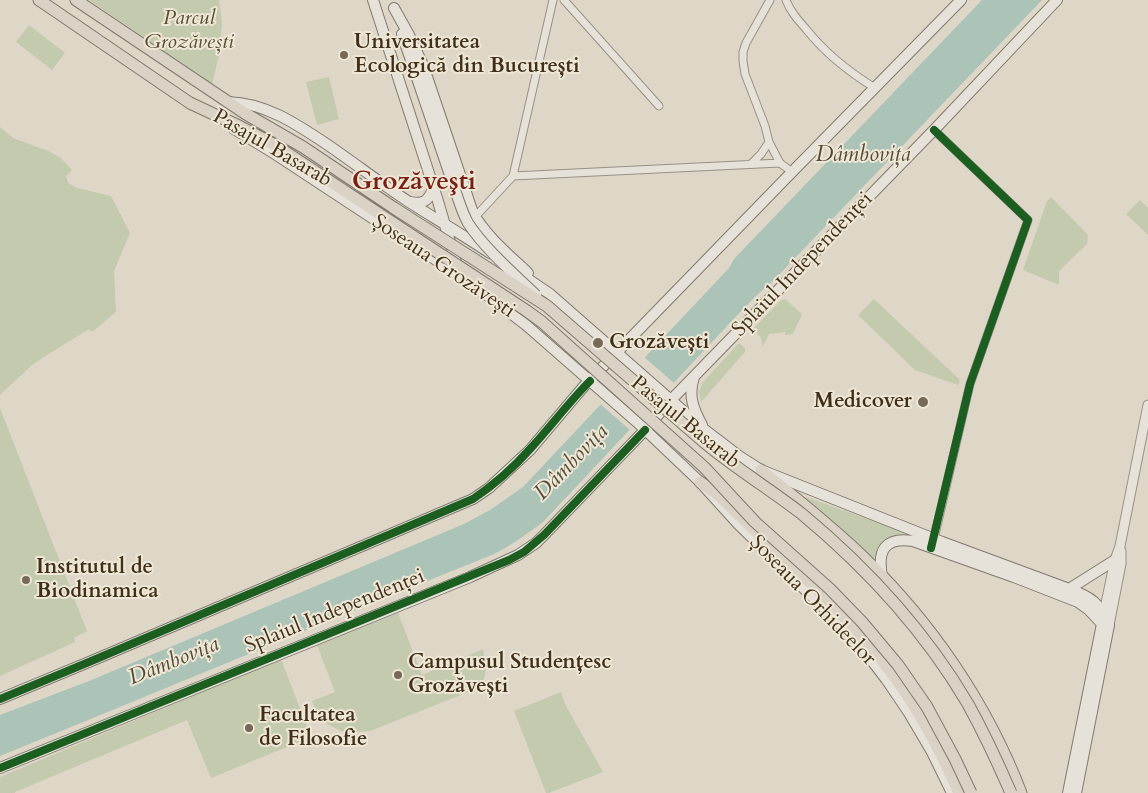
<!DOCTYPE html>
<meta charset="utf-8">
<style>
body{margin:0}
canvas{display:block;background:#ded6c7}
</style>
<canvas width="1148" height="793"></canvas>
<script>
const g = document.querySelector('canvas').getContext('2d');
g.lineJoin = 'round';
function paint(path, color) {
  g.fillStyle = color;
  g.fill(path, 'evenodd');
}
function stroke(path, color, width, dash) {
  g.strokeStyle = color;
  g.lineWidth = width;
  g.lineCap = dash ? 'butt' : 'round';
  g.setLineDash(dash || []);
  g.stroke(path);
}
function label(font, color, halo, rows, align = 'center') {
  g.font = font + ' Cardo,serif';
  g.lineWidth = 4;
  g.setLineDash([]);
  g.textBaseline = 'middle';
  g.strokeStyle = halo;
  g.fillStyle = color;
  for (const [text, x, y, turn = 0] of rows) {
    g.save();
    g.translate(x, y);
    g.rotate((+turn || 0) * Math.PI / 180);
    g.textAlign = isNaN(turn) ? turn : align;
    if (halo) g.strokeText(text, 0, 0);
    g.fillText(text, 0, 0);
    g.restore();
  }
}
const green = new Path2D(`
 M89 0H219L222 22 219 55 212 84Z
 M29 25 65 53 52 70 16 42Z
 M329 77 339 119 317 125 306 82Z
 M0 127 13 138 48 151 61 158 72 170 66 176 68 183 77 188 111 196 130 233 114 271 116 312 92 332 89 329 33 364 0 395Z
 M1051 197 1088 235 1087 244 1059 271V285L1023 270 1047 201Z
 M1140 200 1148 208V235L1126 214Z
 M785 299 802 314 793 334 785 335V332L769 334 763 346 761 338 754 330V328L780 301Z
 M874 299 960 380 958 385 915 370 858 315Z
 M739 343 745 348V352L701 402 699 392 703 382Z
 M0 408 87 631 74 638 75 642 0 676Z
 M806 497 904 532V534L902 536C886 535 879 546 874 559L806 498Z
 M398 613 422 675 483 649C485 665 490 677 476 689L370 731 347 733 341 731 320 720 312 701 335 692 317 645Z
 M281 659 311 737 211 778 187 720 15 792V793H0V777Z
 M561 692 565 704 603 772 549 793H546L514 711Z`);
const water = new Path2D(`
 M982 0H1042L772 282 757 295 742 310 543 522C527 534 512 545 494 554 329 620 165 689 0 756V715L89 681 464 524 490 510 523 487 729 268 734 259Z`);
const pier = new Path2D(`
 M643 356 674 383 631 431 599 403Z`);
const minor = new Path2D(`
 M564 0 659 106
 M770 0 746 43 743 52V61L745 74 765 126 769 142 780 163
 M786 0C790 11 798 20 806 29 825 53 849 72 875 88
 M751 164 761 154 769 142
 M513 176 780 163 792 172
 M475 217 513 176 553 0
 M933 543 970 384 1028 220 934 130`);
const tertiary = new Path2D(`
 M1103 618 1115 560 1120 546 1148 405
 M1109 625 1121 564V551`);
const secondary = new Path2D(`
 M373 0 437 198 458 269
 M394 8 409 35 423 65 473 213C486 236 508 254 528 273
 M402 34 455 190
 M228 102C265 103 295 123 325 143 353 162 380 183 409 202 436 219 463 235 490 253
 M234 129 275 154 468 281 526 325 638 423 700 482 738 524 838 622 866 653 886 679 909 713 932 752 952 793
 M411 202C425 205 429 199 434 187
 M510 267 550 294 705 430 739 456 761 470 942 542 1069 589C1091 597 1100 603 1109 625L1076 793
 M694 377C688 396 693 408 702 425
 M882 576C877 550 885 537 913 541L1014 577 1078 602 1089 610 1102 624 1068 793
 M1069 589 1115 560
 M0 699 89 662 473 499 489 488 502 476 530 450 585 385 792 172 961 0
 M0 768 470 577 518 555 536 543 544 535 645 430 671 400 934 130 1057 0`);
const primary = new Path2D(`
 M39 0 190 103 239 126 275 145 387 219
 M76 0 246 114 303 147 394 208
 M761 470C795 498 830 525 862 556 931 622 987 704 1021 793
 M700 482 717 494C776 552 840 605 890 671 918 708 940 750 959 793`);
const secondaryBridge = new Path2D(`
 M455 190C459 201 462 212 468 223 484 248 514 274 536 295`);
const primaryBridge = new Path2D(`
 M394 208 547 306 704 442C735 468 770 489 802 514 867 568 925 631 968 704 984 733 998 763 1011 793
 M387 219 527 311 542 322 704 467 755 522 830 589 862 622 898 665 927 707 955 759 971 793`);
const cycleway = new Path2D(`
 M931 548 970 384 1028 220 934 130
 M0 699 89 662 473 499C494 485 514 467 531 448 551 426 569 402 590 381
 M0 768 509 560 524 552 544 535 645 430`);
const markers = [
 [344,55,5,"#776957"],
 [598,343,6,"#776957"],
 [923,402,6,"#776957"],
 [26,580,5,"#776957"],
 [398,675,5,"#776957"],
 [249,728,5,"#776957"]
];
const parkNames = [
 ["Parcul",189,19],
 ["Grozăvești",189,43]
];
const poiNames = [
 ["Universitatea",354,43],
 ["Ecologică din București",354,67],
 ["Grozăvești",609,343],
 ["Medicover",912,402,"right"],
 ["Institutul de",36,568],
 ["Biodinamica",36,592],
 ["Campusul Studențesc",408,663],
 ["Grozăvești",408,687],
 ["Facultatea",259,716],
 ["de Filosofie",259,740]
];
const streetNames = [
 ["Pasajul Basarab",272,149,30],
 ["Splaiul Independenței",803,265,-46],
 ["Șoseaua Grozăvești",443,267,34],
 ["Pasajul Basarab",685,423,39],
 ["Șoseaua Orhideelor",812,601,46],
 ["Splaiul Independenței",335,612,-22]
];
const waterNames = [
 ["Dâmbovița",863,156],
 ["Dâmbovița",572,463,-46],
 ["Dâmbovița",174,662,-22]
];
const districtNames = [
 ["Grozăveşti",414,183]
];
paint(green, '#c4caad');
paint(water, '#acc3b7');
paint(pier, '#ded6c7');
stroke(minor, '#979186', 9);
stroke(tertiary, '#979186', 11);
stroke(secondary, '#807a6e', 12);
stroke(primary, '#807a6e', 13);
stroke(minor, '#e6e2da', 7);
stroke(tertiary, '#e6e2da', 9);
stroke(secondary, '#e6e2da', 10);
stroke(primary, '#dad2c5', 11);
stroke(secondaryBridge, '#807a6e', 12, []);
stroke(primaryBridge, '#807a6e', 13, []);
stroke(secondaryBridge, '#e6e2da', 10);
stroke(primaryBridge, '#dad2c5', 11);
stroke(cycleway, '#1b5e20', 8);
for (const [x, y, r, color] of markers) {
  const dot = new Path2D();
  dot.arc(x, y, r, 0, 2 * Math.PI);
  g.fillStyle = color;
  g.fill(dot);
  stroke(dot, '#efe7d5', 2);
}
label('italic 21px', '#564c33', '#efe7d5', parkNames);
label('bold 21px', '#402f1a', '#efe7d5', poiNames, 'left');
label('21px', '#402f1a', '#efe7d5', streetNames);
label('italic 22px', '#514b38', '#efe7d5', waterNames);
label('bold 26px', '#7a1f14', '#efe7d5', districtNames);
</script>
